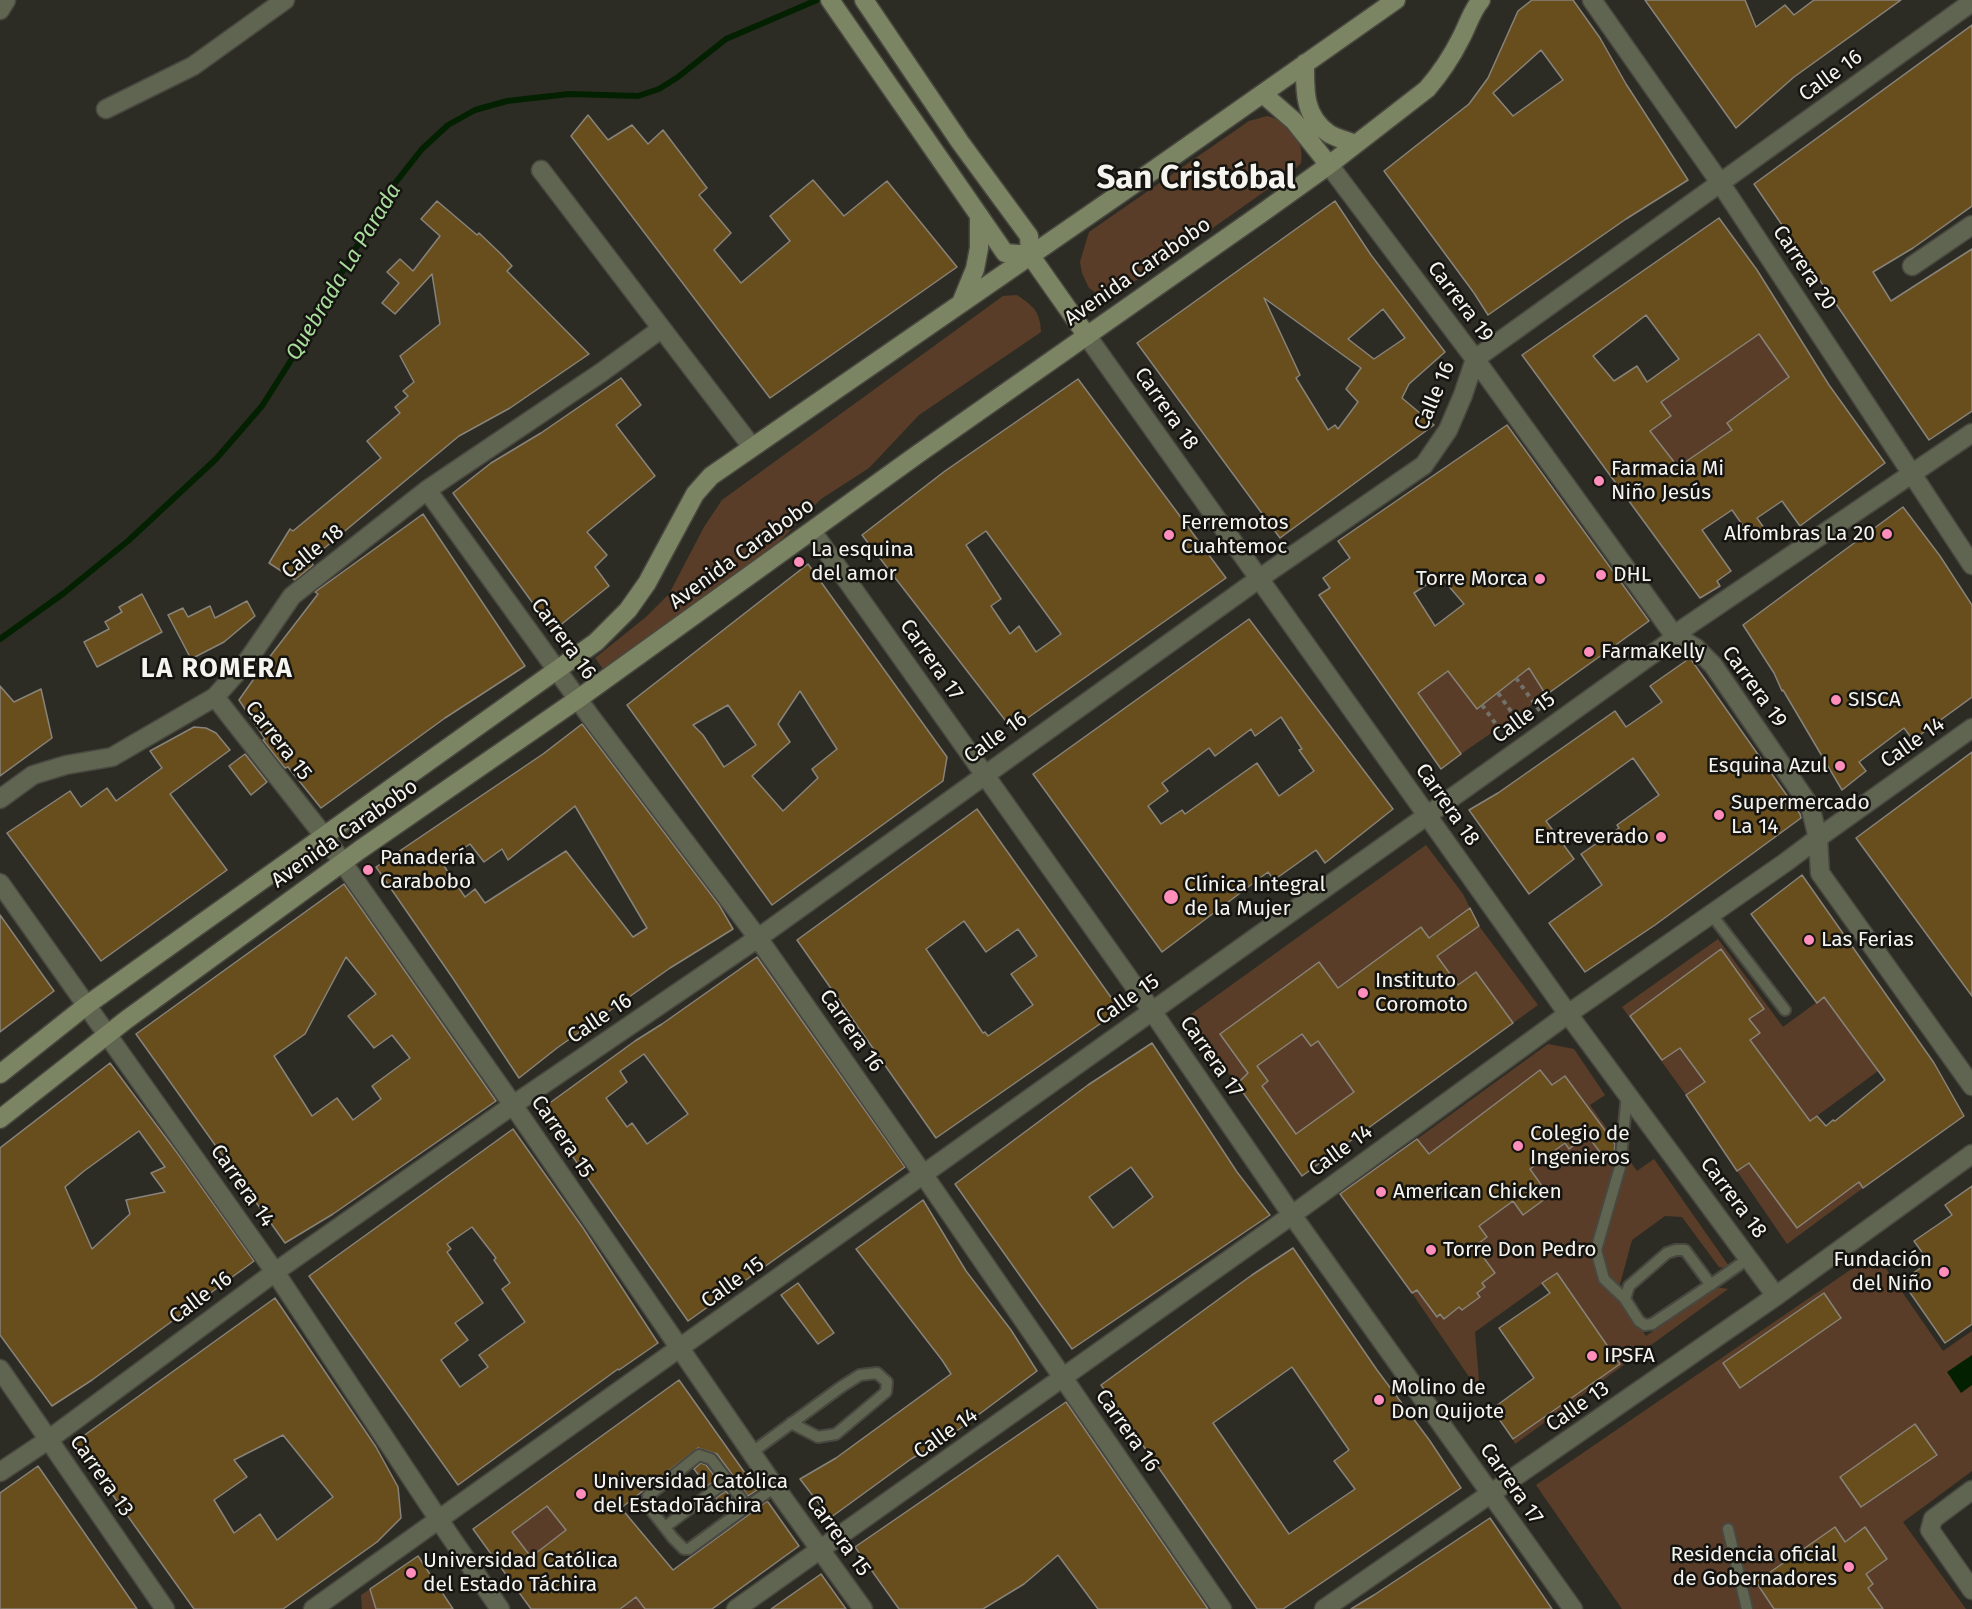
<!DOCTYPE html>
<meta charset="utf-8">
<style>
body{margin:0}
canvas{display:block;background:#2d2c24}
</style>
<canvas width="1972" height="1609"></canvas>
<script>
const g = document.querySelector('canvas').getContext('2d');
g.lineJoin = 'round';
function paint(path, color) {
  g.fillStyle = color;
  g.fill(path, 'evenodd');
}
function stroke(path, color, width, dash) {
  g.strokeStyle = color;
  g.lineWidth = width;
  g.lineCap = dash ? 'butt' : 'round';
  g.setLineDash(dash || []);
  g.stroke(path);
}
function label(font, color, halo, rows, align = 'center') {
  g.font = font + ' "Fira Sans",sans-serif';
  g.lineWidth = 5;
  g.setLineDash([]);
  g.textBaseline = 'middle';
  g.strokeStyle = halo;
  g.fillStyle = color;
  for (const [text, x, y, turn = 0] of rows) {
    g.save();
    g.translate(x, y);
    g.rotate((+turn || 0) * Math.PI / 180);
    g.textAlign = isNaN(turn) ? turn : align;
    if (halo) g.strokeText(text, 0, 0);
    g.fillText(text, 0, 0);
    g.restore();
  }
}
const green = new Path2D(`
 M1267 116C1288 121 1305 140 1301 163L1292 172 1159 266 1114 294H1098L1089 288 1082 273 1080 262 1089 232 1249 121Z
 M1017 295C1033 306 1040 311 1041 332L919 415 869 468 821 499 769 552 604 670 595 658 646 617 669 594 704 527 722 500 1003 296Z
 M1759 334 1792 381 1774 403 1766 393 1727 423 1741 442 1716 441 1677 467 1649 431 1671 416 1661 402Z
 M1528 668 1546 695 1461 754 1418 693 1448 671 1478 709Z
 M1426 845 1463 894 1470 908 1429 938 1421 928 1338 988 1319 962 1248 1073 1237 1084 1187 1017Z
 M1479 926 1538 1005 1513 1023 1476 972 1454 988 1437 956Z
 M1718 939 1783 1027 1824 997 1878 1071 1810 1121 1755 1047 1686 1095 1622 1007Z
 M1302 1034 1318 1041 1354 1092 1313 1122 1303 1155 1262 1086 1268 1081 1257 1066Z
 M1548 1044 1574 1049 1605 1095 1590 1105 1637 1171 1654 1159 1731 1269 1719 1267 1682 1217 1665 1216 1632 1240 1617 1295 1646 1336 1715 1287 1728 1289 1515 1444 1513 1439 1620 1364 1557 1273 1475 1332 1480 1393 1412 1293 1487 1237 1417 1139Z
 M1798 1131 1827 1143 1863 1188 1787 1244 1737 1171Z
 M1875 1253 1943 1351 1972 1331V1471L1903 1522 1966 1609H1622L1536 1485Z
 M547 1506 566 1530 531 1557 512 1532Z
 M370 1589 376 1609H362L361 1595Z
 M636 1597 645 1609H620Z`);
const water = new Path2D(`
 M1972 1355V1385L1961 1393 1947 1372Z`);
const stream = new Path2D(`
 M0 639 64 593 128 541 216 459 262 406 295 354 388 192 422 149 448 125 475 110 507 101 569 94 638 96 659 89 678 77 726 39 817 0`);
const building = new Path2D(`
 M1532 0H1573L1600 38 1626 84 1688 180 1626 219 1488 315 1474 293 1384 171 1469 104 1488 78 1518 11ZM1541 50 1563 80 1513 116 1493 93Z
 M1645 0H1745L1756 27 1785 5 1794 15 1814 0H1901L1794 77 1736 128Z
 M1972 25V206L1913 248 1873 272 1891 301 1972 249V411L1929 440 1754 184Z
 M588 115 608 140 632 125 648 144 663 130 707 188 699 195 731 233 714 250 741 283 790 241 770 216 813 180 844 216 887 181 957 267 770 398 571 136Z
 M437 201 477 235 479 233 502 255 512 266 507 271 589 354 510 408 459 436 310 560 313 565 295 580 269 563 290 529 293 531 381 458 367 441 400 413 395 407 408 396 403 391 414 382 400 356 440 324 432 274 395 314 382 303 399 283 387 272 400 259 413 271 440 236 421 219Z
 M1335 201 1371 255 1445 352 1409 384 1402 398 1434 425 1280 538 1137 343ZM1264 298 1361 368 1346 389 1358 402 1338 429 1335 425 1328 430 1296 378 1300 375ZM1383 309 1405 338 1374 359 1348 339Z
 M1719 218 1757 270 1829 385 1885 463 1800 526 1782 501 1757 518 1764 528 1751 537 1732 510 1702 530 1731 571 1717 581 1720 586 1700 598 1522 355ZM1646 315 1679 359 1647 382 1637 366 1614 381 1593 356ZM1759 334 1789 377 1727 423 1732 430 1678 467 1650 431 1671 416 1661 402Z
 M621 378 641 405 616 425 655 476 587 532 607 555 595 567 609 586 553 631 453 493 491 463 541 433Z
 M1078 379 1226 578 1012 729 862 535 945 471ZM986 531 1061 634 1036 652 1019 626 1010 634 991 606 1001 599 966 545Z
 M1507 425 1649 621 1546 695 1529 668 1477 709 1448 671 1418 693 1461 754 1441 769 1319 595 1330 588 1323 578 1350 558 1338 541ZM1440 576 1464 604 1435 626 1414 593Z
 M1903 507 1940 556 1972 605V697L1913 740 1904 728 1859 762 1866 771 1842 790 1783 690 1782 691 1774 673 1743 625Z
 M423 514 525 666 445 718 321 808 288 767 285 768 263 740 265 739 239 700 265 663 318 594 315 592Z
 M808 564 947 757 943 781 772 905 627 705ZM800 691 837 749 812 769 818 778 783 811 752 776 790 742 778 724ZM728 705 756 745 724 767 703 735 693 725Z
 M142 594 162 632 97 667 84 642 109 629 105 622 122 612 119 607Z
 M247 601 255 616 224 642 191 659 168 615 183 608 188 617 210 606 215 618Z
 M1249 619 1393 809 1325 863 1316 850 1274 880 1268 872 1162 952 1033 774ZM1281 717 1302 749 1299 750 1314 771 1279 796 1257 763 1185 814 1182 810 1161 824 1148 806 1168 791 1162 783 1209 748 1215 756 1251 729 1255 736Z
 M1690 658 1800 814 1801 818 1655 925 1585 972 1549 923 1602 885 1581 854 1619 828 1617 825 1659 795 1633 758 1546 821 1574 859 1529 894 1469 810 1498 793 1615 711 1626 727 1662 702 1650 686Z
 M0 686 14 702 41 689 52 738 0 776Z
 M582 724 719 905 733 929 670 968 557 1048 519 1078 452 977 376 867 543 754ZM575 806 647 928 633 937 566 851 485 903 475 889 465 897 442 863 470 844 484 862 502 849 508 860Z
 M194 727 206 728 216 733 230 750 170 794 227 870 101 961 7 833 70 791 81 807 107 788 116 801 162 768 150 751Z
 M1972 752V996L1856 838Z
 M245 754 267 782 251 795 229 766Z
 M977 809 1120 1010 936 1138 797 940ZM964 921 986 952 1018 929 1037 956 1011 974 1033 1005 988 1036 985 1032 983 1033 926 949Z
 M1802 875 1934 1063 1964 1116 1863 1188 1859 1182 1797 1228 1749 1163 1737 1171 1686 1095 1705 1082 1680 1048 1662 1060 1630 1016 1721 949 1764 1009 1749 1019 1760 1033 1750 1040 1810 1121 1817 1116 1826 1126 1833 1120 1835 1121 1885 1080 1824 997 1817 1003 1751 914Z
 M344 884 496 1101 333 1214 285 1243 136 1034ZM346 957 376 994 348 1016 374 1048 392 1035 410 1058 372 1086 381 1099 353 1120 337 1098 312 1116 274 1056 305 1034Z
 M1470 908 1479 926 1437 956 1458 985 1476 972 1513 1023 1302 1176 1237 1084 1248 1073 1220 1034 1319 962 1338 988 1421 927 1429 938ZM1302 1034 1311 1046 1318 1041 1354 1092 1296 1134 1262 1086 1268 1081 1257 1066Z
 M0 915 54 991 0 1032Z
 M757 957 905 1167 688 1321 540 1110 635 1041 662 1024ZM644 1054 688 1114 647 1144 632 1123 627 1127 606 1098 627 1082 620 1071Z
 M1152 1043 1237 1172 1270 1215 1072 1349 955 1184 1088 1085ZM1131 1167 1153 1197 1113 1228 1089 1197Z
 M110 1063 178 1154 254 1261 92 1380 52 1406 0 1335V1148ZM139 1131 165 1167 151 1173 165 1192 126 1200 130 1214 92 1249 65 1187 84 1171Z
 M1540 1070 1552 1085 1565 1076 1615 1144 1614 1154 1606 1160 1587 1135 1569 1149 1565 1143 1530 1169 1549 1196 1523 1215 1513 1201 1479 1226 1487 1237 1475 1246 1495 1273 1482 1283 1485 1287 1477 1293 1480 1297 1462 1310 1459 1307 1444 1319 1440 1314 1437 1317 1417 1290 1412 1293 1340 1194 1417 1139 1429 1154Z
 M513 1129 583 1228 658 1343 619 1370 618 1369 458 1485 309 1276ZM472 1227 496 1258 494 1260 510 1283 502 1289 525 1322 479 1355 488 1367 460 1387 441 1360 468 1340 455 1323 483 1303 447 1252 451 1249 447 1244Z
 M1972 1186V1324L1945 1343 1902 1281 1929 1262 1914 1241 1952 1215 1945 1205Z
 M923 1200 966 1271 1011 1330 1037 1371 946 1439 911 1459 830 1518 800 1479 836 1458 951 1374 942 1360 856 1249Z
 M1293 1248 1377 1370 1430 1441 1461 1488 1283 1609H1257L1101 1385 1252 1275ZM1292 1367 1349 1450 1334 1461 1355 1489 1289 1534 1213 1423Z
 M1557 1273 1620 1364 1513 1439 1492 1409 1534 1378 1499 1328 1550 1293 1542 1283Z
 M798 1283 834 1333 818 1344 781 1295Z
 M1824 1293 1841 1318 1740 1388 1723 1363Z
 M275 1298 376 1447 398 1487 401 1518 377 1542 283 1609H194L75 1442ZM283 1435 333 1497 277 1540 260 1514 234 1533 214 1500 247 1477 234 1460Z
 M679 1380 757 1490 748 1496 717 1454 698 1448 621 1508 673 1570 766 1502H768L799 1546 712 1609H645L636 1597 620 1609H531L473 1529ZM547 1506 566 1530 531 1557 512 1532Z
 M1066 1402 1208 1609H1098L1058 1555 1024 1584 983 1609H899L855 1547Z
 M1915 1424 1937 1455 1861 1507 1840 1477Z
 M701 1463 706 1465 717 1479 707 1486 694 1469Z
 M38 1466 81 1528 137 1609H0V1493Z
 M726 1491 736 1505 726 1512 716 1498Z
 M1490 1518 1552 1609H1351L1374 1595Z
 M1835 1527 1845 1542 1865 1527 1887 1559 1866 1574 1873 1584 1868 1588 1883 1609H1774L1756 1582Z
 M418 1556 453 1609H376L370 1589Z
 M821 1574 846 1609H771Z`);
const path = new Path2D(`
 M1516 678 1542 714
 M1498 693 1522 727
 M1482 705 1506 738`);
const lane = new Path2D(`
 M1711 914 1785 1010
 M1711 1285 1685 1250H1676L1667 1253 1629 1286 1625 1299 1639 1321 1645 1325 1652 1324C1685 1302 1717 1281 1749 1258
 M1625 1299 1604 1279 1596 1250 1620 1167 1627 1094
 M751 1453 841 1387 860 1375 877 1373 887 1382 886 1392 836 1434 818 1437 791 1423
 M699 1455 711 1459 741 1498 745 1508 689 1549H684L673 1538 648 1506V1496Z
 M745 1508 775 1487
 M665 1527 728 1480
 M1728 1529 1747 1609`);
const street = new Path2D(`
 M1592 0 1721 184 1972 565
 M0 10 6 0
 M106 109 193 66 285 0
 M1329 165 1475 359 1674 635 1696 648 1713 665 1810 806 1818 838 1820 873 1972 1086
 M541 170 752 447
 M1912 266 1972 225
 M1087 336 1568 1014 1776 1296
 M427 490 590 716 758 938 923 1174 1222 1609
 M812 531 1152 1011 1292 1215 1573 1609
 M215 697 324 836 513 1105 775 1487 863 1609
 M0 799 33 775 66 765 112 757 215 697 248 660 292 596 427 490 602 372 661 329
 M0 883 275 1272 439 1520 500 1609
 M0 1369 165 1609
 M0 1472 48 1440 275 1272 513 1105 758 938 1260 578 1424 465 1448 430 1463 395 1475 359 1972 2
 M1972 1490 1933 1519 1930 1530 1972 1590
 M313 1609 1516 752 1672 640 1674 635 1972 433
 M736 1609 1292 1215 1568 1014 1786 862 1818 838 1972 728
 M1324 1609 1776 1296 1972 1154`);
const secondary = new Path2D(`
 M830 0 1005 253 1030 255
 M864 0 960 142 1029 236 1030 255
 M1305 63C1305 89 1303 115 1328 133 1335 138 1346 140 1354 144
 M1263 94 1294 121 1329 165
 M1030 255 1087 336
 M961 303 975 269 979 248V217
 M0 1074 87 1005 596 642 628 610 647 583 695 494 711 476 1121 193 1396 0
 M0 1119 126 1020 361 849 578 699 918 454 1262 213 1329 165 1427 89C1440 74 1452 56 1461 38 1468 25 1471 12 1481 0`);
const markers = [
 [1599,481,6,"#ff8ebb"],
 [1887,534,6,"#ff8ebb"],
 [1169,535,6,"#ff8ebb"],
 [799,562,6,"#ff8ebb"],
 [1601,575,6,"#ff8ebb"],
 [1540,579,6,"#ff8ebb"],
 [1589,652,6,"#ff8ebb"],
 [1836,700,6,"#ff8ebb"],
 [1840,766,6,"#ff8ebb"],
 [1719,815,6,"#ff8ebb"],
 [1661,837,6,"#ff8ebb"],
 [368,870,6,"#ff8ebb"],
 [1171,897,8,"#ff8ebb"],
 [1809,940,6,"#ff8ebb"],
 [1363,993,6,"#ff8ebb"],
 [1518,1146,6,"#ff8ebb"],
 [1381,1192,6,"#ff8ebb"],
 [1431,1250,6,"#ff8ebb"],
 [1944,1272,6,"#ff8ebb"],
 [1592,1356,6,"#ff8ebb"],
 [1379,1400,6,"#ff8ebb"],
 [581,1494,6,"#ff8ebb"],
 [1849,1567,6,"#ff8ebb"],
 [411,1573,6,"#ff8ebb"]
];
const streetNames = [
 ["Calle 16",1831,76,-36],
 ["Carrera 20",1804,268,56],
 ["Avenida Carabobo",1138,272,-35],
 ["Carrera 19",1460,302,53],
 ["Calle 16",1435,396,-67],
 ["Carrera 18",1166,409,55],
 ["Calle 18",313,552,-39],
 ["Avenida Carabobo",742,554,-36],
 ["Carrera 16",563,639,54],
 ["Carrera 17",931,660,55],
 ["Carrera 19",1754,687,54],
 ["Calle 15",1524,718,-36],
 ["Calle 16",996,738,-36],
 ["Carrera 15",278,741,52],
 ["Calle 14",1913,743,-35],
 ["Carrera 18",1447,805,55],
 ["Avenida Carabobo",345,834,-35],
 ["Calle 15",1128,1000,-35],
 ["Calle 16",600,1019,-34],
 ["Carrera 16",851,1031,55],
 ["Carrera 17",1211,1057,55],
 ["Carrera 15",562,1137,56],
 ["Calle 14",1341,1151,-36],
 ["Carrera 14",242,1186,55],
 ["Carrera 18",1733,1198,53],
 ["Calle 15",733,1283,-36],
 ["Calle 16",201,1298,-37],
 ["Calle 13",1578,1407,-35],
 ["Carrera 16",1127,1431,55],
 ["Calle 14",946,1434,-35],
 ["Carrera 13",101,1476,55],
 ["Carrera 17",1511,1484,55],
 ["Carrera 15",838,1536,54]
];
const poiNames = [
 ["Farmacia Mi",1611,469],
 ["Niño Jesús",1611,493],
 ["Ferremotos",1181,523],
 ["Cuahtemoc",1181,547],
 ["Alfombras La 20",1875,534,"right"],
 ["La esquina",811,550],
 ["del amor",811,574],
 ["DHL",1613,575],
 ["Torre Morca",1528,579,"right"],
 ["FarmaKelly",1601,652],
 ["SISCA",1848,700],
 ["Esquina Azul",1828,766,"right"],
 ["Supermercado",1731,803],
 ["La 14",1731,827],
 ["Entreverado",1649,837,"right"],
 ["Panadería",380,858],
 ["Carabobo",380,882],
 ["Clínica Integral",1184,885],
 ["de la Mujer",1184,909],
 ["Las Ferias",1821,940],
 ["Instituto",1375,981],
 ["Coromoto",1375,1005],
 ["Colegio de",1530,1134],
 ["Ingenieros",1530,1158],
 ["American Chicken",1393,1192],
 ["Torre Don Pedro",1443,1250],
 ["Fundación",1932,1260,"right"],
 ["del Niño",1932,1284,"right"],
 ["IPSFA",1604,1356],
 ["Molino de",1391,1388],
 ["Don Quijote",1391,1412],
 ["Universidad Católica",593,1482],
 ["del EstadoTáchira",593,1506],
 ["Residencia oficial",1837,1555,"right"],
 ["de Gobernadores",1837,1579,"right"],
 ["Universidad Católica",423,1561],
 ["del Estado Táchira",423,1585]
];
const waterNames = [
 ["Quebrada La Parada",344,272,-59]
];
const districtNames = [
 ["LA ROMERA",217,669]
];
const townNames = [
 ["San Cristóbal",1196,179]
];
paint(green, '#5a3d28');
paint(water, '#032100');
stroke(stream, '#032100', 6);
paint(building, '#684d1d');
stroke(building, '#88837a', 1.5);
stroke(lane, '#494840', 14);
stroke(street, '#494840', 21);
stroke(secondary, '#494840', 21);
stroke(path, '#72716a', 4, [4.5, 4.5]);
stroke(lane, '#5f6550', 10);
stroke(street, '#5f6550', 18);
stroke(secondary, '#7c8563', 18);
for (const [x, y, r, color] of markers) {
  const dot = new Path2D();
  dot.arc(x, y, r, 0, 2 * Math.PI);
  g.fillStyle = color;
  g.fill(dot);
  stroke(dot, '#151410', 2);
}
label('21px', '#f5f4ef', '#151410', streetNames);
label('21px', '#f5f4ef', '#151410', poiNames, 'left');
label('italic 22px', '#a7dc9c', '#151410', waterNames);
g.letterSpacing = '1.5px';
label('bold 27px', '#f5f4ef', '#151410', districtNames);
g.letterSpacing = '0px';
label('bold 33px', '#f5f4ef', '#151410', townNames);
</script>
